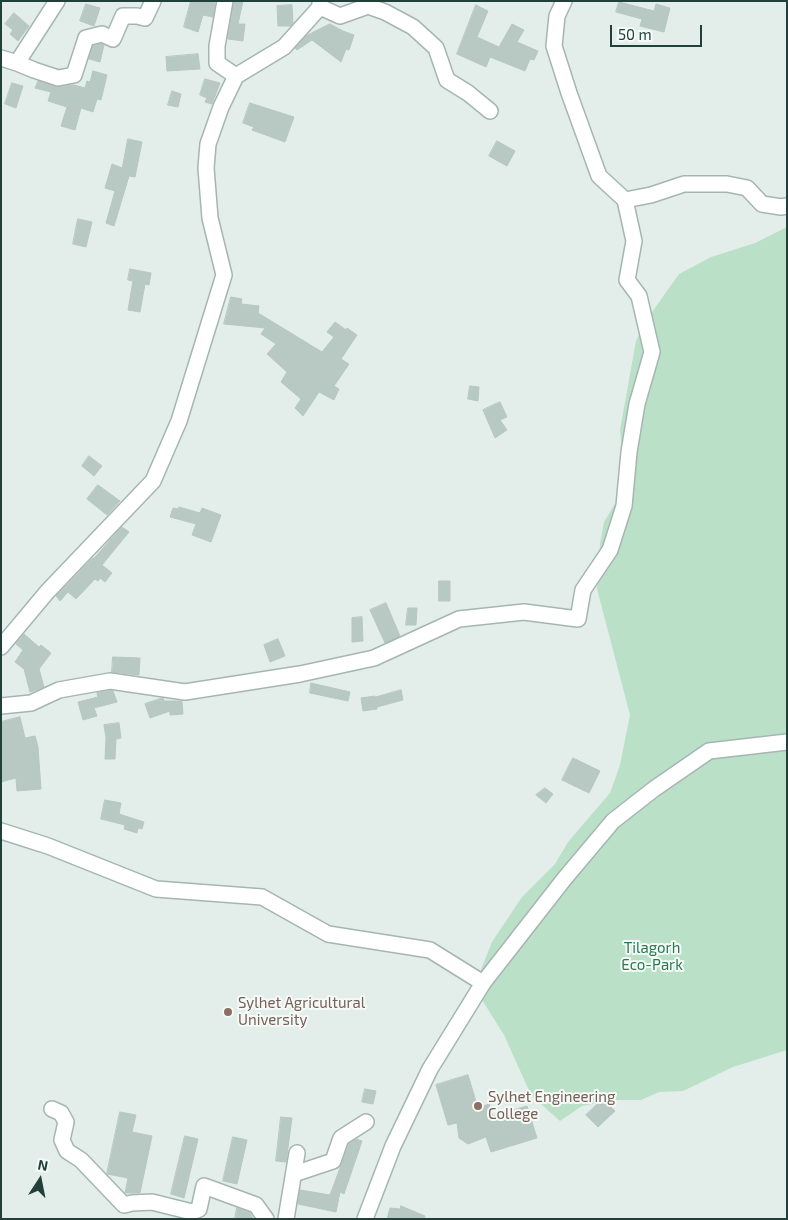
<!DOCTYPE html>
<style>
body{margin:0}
#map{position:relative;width:788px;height:1220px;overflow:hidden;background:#e3eeea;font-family:"Exo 2",sans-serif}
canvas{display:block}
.frame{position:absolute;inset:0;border:2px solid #21403a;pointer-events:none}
.north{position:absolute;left:15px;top:1155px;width:50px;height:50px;-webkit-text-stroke:4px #f4faf7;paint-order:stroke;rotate:11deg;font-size:14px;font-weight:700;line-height:20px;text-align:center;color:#21403a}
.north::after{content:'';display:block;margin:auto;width:18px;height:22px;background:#21403a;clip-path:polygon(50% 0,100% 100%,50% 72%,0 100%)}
.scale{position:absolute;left:610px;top:25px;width:92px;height:22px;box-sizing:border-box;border:2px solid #21403a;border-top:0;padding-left:6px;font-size:15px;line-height:18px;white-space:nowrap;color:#21403a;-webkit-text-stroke:4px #f4faf7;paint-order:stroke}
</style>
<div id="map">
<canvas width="788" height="1220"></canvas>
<div class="frame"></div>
<div class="north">N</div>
<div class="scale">50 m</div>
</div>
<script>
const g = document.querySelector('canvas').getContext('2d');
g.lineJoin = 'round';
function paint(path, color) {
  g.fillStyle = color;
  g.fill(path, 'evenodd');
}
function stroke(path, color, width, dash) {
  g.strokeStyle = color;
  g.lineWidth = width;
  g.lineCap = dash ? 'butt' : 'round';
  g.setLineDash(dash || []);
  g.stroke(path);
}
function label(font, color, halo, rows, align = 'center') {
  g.font = font + ' "Exo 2",sans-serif';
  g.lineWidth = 4;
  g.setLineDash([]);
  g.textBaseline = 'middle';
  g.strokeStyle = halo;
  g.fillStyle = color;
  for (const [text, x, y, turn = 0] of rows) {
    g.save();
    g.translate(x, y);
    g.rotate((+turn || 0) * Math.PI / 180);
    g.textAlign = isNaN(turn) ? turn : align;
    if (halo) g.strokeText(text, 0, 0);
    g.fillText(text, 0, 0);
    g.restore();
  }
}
const green = new Path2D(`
 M787 227V1050L733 1067 683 1091 659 1092 641 1100H612L582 1106 560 1121 531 1095 504 1035 474 987 492 942 522 897 555 864 568 842 610 793 620 765 630 715 597 589 600 544 604 522 616 502 622 453 620 430 636 341 647 319 679 274 711 257 755 243Z`);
const building = new Path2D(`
 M191 1H215L213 17 203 15 198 32 184 27Z
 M234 1H243L238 24H245L243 41 228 39Z
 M619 2 654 11 656 4 670 8 664 32 640 26 642 19 616 12Z
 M86 4 100 8 94 26 80 21Z
 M292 5 293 23 291 26H278L277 6Z
 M476 5 488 11 477 37 499 47 512 24 524 30 517 42 538 51 534 60 530 59 525 71 490 57 486 67 457 54Z
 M14 13 29 26 18 41 10 34 13 30 5 24Z
 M330 24 343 31 354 35 349 50 346 49 341 62 312 40 297 50 295 48 306 36Z
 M101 44 104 45 100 62 89 59 93 46Z
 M198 54 200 69 167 71 166 57Z
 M93 71 107 75 101 100 97 99 93 112 81 108 75 130 61 126 67 107 48 101 51 92 35 88 38 81 56 87 74 85 85 88 87 81 90 82Z
 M205 79 220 83 212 104 205 102 207 98 200 95Z
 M12 83 23 86 16 108 5 104Z
 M172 91 181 94 178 107 168 105Z
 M250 103 294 117 285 142 252 130 254 127 243 123Z
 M128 139 142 142 135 177 129 176 114 226 106 223 115 191 105 188 112 164 122 168Z
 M497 141 515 151 507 166 489 156Z
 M78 219 92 222 86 247 73 244Z
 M130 269 151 273 149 285 145 284 140 312 128 310 133 281 128 280Z
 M231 297 242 299 241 304 259 306 258 313 322 352 334 337 327 332 335 322 346 330 347 328 357 335 341 359 349 364 334 386 339 389 334 400 319 392 303 416 295 408 301 399 281 382 287 372 267 354 276 344 261 334 265 328 224 324Z
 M470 386 479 387 478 401 468 399Z
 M500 402 507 417 500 420 507 430 495 438 483 410Z
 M89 456 102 466 94 476 82 466Z
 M98 485 120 501 107 515 87 499Z
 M179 507 200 513 202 508 221 515 211 542 192 535 196 524 170 517 173 508 179 509Z
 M122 527 129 532 102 565 112 573 105 582 100 578 98 581 95 579 76 599 68 592 60 601 56 596 93 558H94Z
 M439 581H450V601H439Z
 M386 603 400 636 385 643 370 610Z
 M408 608H417L416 625H406Z
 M362 617 363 641 352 642V618Z
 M24 634 39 647 41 645 51 653 39 669 44 687 30 692 24 669 15 662 23 650 16 644Z
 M278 639 285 656 270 662 264 645Z
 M113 657 140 658 139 675 112 672Z
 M311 683 350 692 348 701 310 693Z
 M110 690 113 691 117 702 94 708 97 716 83 720 78 702 98 697 97 693Z
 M401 690 403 700 377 707V709L363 711 361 698 375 696V697Z
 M163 698 164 701H182L183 714 170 715V711L150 718 145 704Z
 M20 717 25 738 35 736 38 747 41 789 17 791 16 778 1 782V722Z
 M119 723 121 738 116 739 115 759H105L106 738 104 725Z
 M573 758 600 771 589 793 562 780Z
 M545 788 553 794 546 803 536 795Z
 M105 800 121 803 119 814 144 822 142 829 138 828 137 833 124 829 125 825 101 819Z
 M468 1075 478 1108 489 1104 493 1116 527 1106 537 1138 491 1152 486 1137 468 1144 459 1138 457 1123 448 1125 436 1085Z
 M365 1089 376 1091 373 1104 362 1102Z
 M603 1099 615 1111 598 1127 586 1115Z
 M120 1112 136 1115 132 1132 152 1136 140 1193H125L128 1178 107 1174Z
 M281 1117 292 1118 286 1162 276 1161Z
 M185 1136 198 1139 184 1198 171 1194Z
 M233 1137 247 1140 237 1184 223 1181Z
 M356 1139 362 1141 344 1194 340 1192 336 1212 298 1204 300 1190 330 1195 349 1144Z
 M401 1206 425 1216 424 1219H387L390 1208 400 1209Z
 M237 1208 250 1213 253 1219H235Z`);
const minor = new Path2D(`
 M57 1 17 63 34 70 58 78 74 75 86 38 102 34 113 39 123 16H137L145 18 153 1
 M225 1 217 46V63L236 76
 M564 1 557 16 554 46 569 93 599 176 625 200
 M320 7 340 16 368 6 385 12 413 27 436 48 447 80 468 93 490 111
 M1 58 17 63
 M1 647 47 592 153 481 179 421 224 275 210 218 206 168 208 144 221 107 236 76 284 47 320 7V1
 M1 706 31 703 59 690 110 681 185 692 300 674 374 658 459 619 524 612 578 619 583 590 610 550 624 506 629 452 637 404 652 352 639 296 627 280 634 241 625 200 651 195 684 184H727L747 188 762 204 781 207 787 206
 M1 831 48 846 156 889 262 897 328 934 430 950 483 983
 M52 1109 61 1113 66 1122 62 1140 67 1151 81 1160 124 1205 132 1203 152 1202 192 1212 199 1209 204 1186 256 1205 266 1219
 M294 1174 333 1161 341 1138 366 1122
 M286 1219 297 1153
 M365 1219 393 1146 430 1069 483 983 565 878 613 821 654 789 709 751 787 742`);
const markers = [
 [228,1012,5,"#8d6e63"],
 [478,1106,5,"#8d6e63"]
];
const parkNames = [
 ["Tilagorh",652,948],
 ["Eco-Park",652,965]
];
const educationNames = [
 ["Sylhet Agricultural",238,1003],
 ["University",238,1020],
 ["Sylhet Engineering",488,1097],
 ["College",488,1114]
];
paint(green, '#bbe0c8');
paint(building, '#b8c9c3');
stroke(building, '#b5c8c1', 1);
stroke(minor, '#a5b6b2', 18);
stroke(minor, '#fff', 15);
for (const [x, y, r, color] of markers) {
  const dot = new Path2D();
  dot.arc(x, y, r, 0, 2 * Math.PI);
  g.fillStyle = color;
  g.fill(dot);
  stroke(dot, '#f4faf7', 2);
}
label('15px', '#29794f', '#f4faf7', parkNames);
label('15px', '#785e54', '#f4faf7', educationNames, 'left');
</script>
